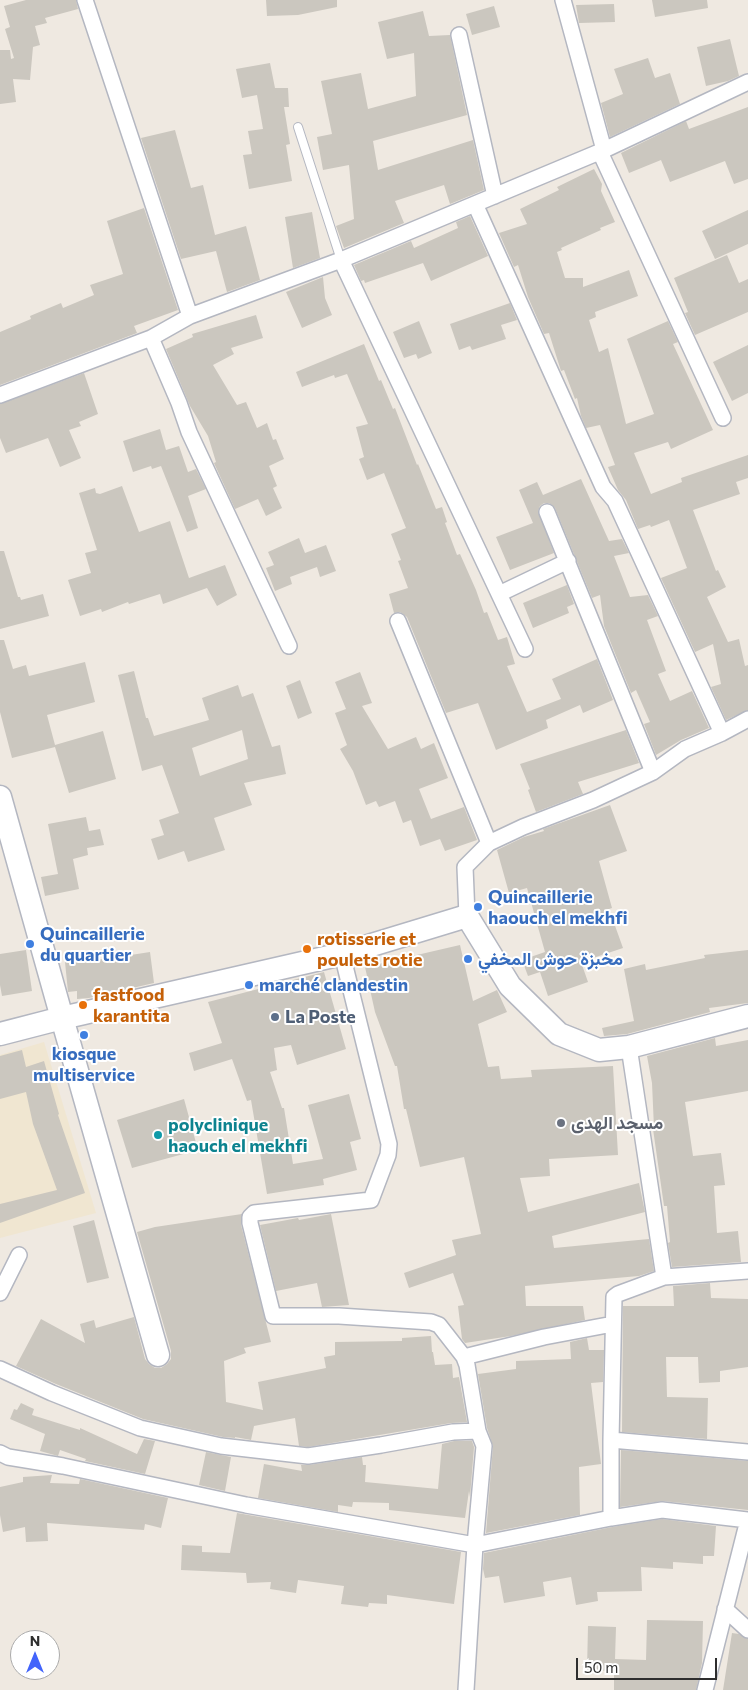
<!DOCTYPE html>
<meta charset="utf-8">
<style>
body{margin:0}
#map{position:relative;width:748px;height:1690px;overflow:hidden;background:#efe9e1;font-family:Commissioner,sans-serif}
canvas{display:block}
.north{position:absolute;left:10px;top:1630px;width:50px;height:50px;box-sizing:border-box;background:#fff;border:1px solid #ababab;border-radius:50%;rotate:0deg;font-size:14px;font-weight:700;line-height:20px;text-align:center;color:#2e2e2e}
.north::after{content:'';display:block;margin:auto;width:18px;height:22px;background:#4264fb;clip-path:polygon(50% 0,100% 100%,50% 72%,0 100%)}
.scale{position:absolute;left:576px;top:1658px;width:141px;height:22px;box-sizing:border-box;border:2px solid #2e2e2e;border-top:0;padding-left:6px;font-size:15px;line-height:18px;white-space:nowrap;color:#2e2e2e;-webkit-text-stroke:4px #fff;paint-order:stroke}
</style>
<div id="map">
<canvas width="748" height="1690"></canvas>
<div class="north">N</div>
<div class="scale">50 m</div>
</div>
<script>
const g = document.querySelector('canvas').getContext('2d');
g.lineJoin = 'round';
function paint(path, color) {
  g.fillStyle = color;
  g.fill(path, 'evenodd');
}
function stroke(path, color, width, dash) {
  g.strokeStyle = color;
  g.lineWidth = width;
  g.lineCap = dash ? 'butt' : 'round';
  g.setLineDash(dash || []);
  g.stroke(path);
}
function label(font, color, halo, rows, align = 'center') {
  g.font = font + ' Commissioner,Vazirmatn,sans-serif';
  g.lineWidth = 4;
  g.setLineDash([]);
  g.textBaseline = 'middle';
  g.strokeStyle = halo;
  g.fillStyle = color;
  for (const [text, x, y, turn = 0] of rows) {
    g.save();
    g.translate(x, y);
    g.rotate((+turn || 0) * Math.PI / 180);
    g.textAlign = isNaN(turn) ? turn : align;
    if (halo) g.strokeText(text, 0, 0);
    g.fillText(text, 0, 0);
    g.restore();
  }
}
const education = new Path2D(`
 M44 1042 96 1213 0 1238V1055Z`);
const building = new Path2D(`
 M26 0H76L78 9 45 18 47 23 35 26 40 45 33 47 30 80 13 79 16 102 0 104V50H10L11 59 14 58 5 29 10 27 4 6Z
 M266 0H337V7L298 15 267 16Z
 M652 0H707L708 8 655 17Z
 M614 4 615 22 579 23 576 5Z
 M494 6 500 27 472 35 466 14Z
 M423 11 429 36 450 35 467 115 373 141 378 170 473 140 484 190 450 204 444 185 395 201 404 223 344 248 336 226 354 219 349 165 323 170 317 137 332 134 321 81 361 73 368 109 416 96 414 53 387 59 378 22Z
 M730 39 739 76 728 81 706 86 697 47Z
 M648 58 655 78 670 73 680 104 610 137 601 103 623 94 614 69Z
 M270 63 275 88H288L289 107H284L290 144 286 145 292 181 249 189 243 155 252 154 248 131 263 129 257 95 242 98 236 69Z
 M748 107V179L734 184 725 161 670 182 661 160 629 173 621 153 686 121 689 129Z
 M175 130 191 188 203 185 215 235 246 226 260 280 227 292 216 251 181 259 141 138Z
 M594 169 602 184 601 191 615 222 600 228 601 230 561 248 562 250 557 252 565 278H583V287L629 270 638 296 595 312 596 317 589 320 599 352 608 348 626 424 654 414 627 339 668 321 678 342 673 344 713 430 671 449 668 442 634 453 651 494 682 482 681 478 748 455V478L736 482 740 494 693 510 716 571 718 570 726 587 707 597 728 642 739 639 745 666 748 665V710L726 720 711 687 721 684 713 644 695 652 661 578 687 568 669 520 651 527 650 525 638 529 626 500 618 490 608 467 615 465 600 425 586 428 581 416 577 398 575 399 564 370 561 371 549 333 544 334 528 297 518 265 514 267 499 233 527 224 520 209 559 190 557 187Z
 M144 208 178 310 134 326 137 333 0 385V332L31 319 30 316 61 303 63 308 94 295 90 285 123 274 107 221Z
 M748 210V244L715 259 702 231Z
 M312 212 320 258 293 268 285 217Z
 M470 216 488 256 431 281 423 263 365 283 364 280 361 281 354 265 411 241 414 248 458 228 456 222Z
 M727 255 739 283 748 279V312L695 335 685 313 688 312 674 278Z
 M323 277 325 298 332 315 302 328 286 292Z
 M510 303 517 320 501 325 506 339 472 350 470 346 459 350 450 324Z
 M256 315 263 338 231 348 234 354 213 365 237 405 246 402 257 428 267 423 273 440 276 439 284 459 269 466 277 486 273 488 282 508 266 516 258 499 235 509 214 463 216 462 208 436 190 406 166 349 193 337 192 334Z
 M419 321 432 353 418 359 416 354 404 358 393 332Z
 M364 344 379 381 381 380 393 409 395 408 417 465 418 464 436 509 442 507 447 522 445 523 457 555 460 554 476 590 484 613 487 612 498 640 507 637 515 664 507 666 527 712 561 699 552 679 597 659 613 700 583 713 580 705 546 720 548 728 496 750 478 703 446 713 407 617 400 612 394 613 389 594 408 588 398 561 401 560 391 534 406 528 384 473 367 480 359 459 364 457 356 427 368 424 347 374 335 378 334 375 302 387 296 372Z
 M748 345V393L732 401 713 362Z
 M84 373 98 414 79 422 81 426 69 430 81 458 60 467 48 438 6 453 0 438V404Z
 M160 429 166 450 179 446 188 472 196 469 206 489 188 496 198 528 187 532 161 466 152 469 151 466 133 472 123 441Z
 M581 479 609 541 622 539 629 553 614 556 630 597 648 595 658 616 647 620 666 671 658 674 670 701 692 691 709 728 681 740 656 755 644 724 650 722 636 690 631 693 604 626 600 595 592 598 555 508 549 503H544L540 506 538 511 554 553 510 570 496 537 533 523 519 490 537 482 543 495Z
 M122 486 139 532 170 521 189 578 225 565 237 595 217 606 207 588 163 604 160 594 129 604 128 602 102 612 101 609 80 616 68 580 91 573 85 553 97 550 79 493 95 488 96 493 100 494Z
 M299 538 305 553 326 545 336 571 320 577 317 567 290 577 292 584 275 591 266 568 274 565 268 552Z
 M0 551H4L18 597H20L21 600 43 594 49 616 0 629Z
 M567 585 574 604 567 607 569 613 533 628 523 603Z
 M0 640H4L13 669 26 665 29 676 85 662 95 702 47 715 55 745 103 731 116 779 69 793 55 747 12 758 0 712Z
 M134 671 146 718H148L154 736 209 720 202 698 238 685 242 697 253 693 272 747 280 745 286 774 244 783 252 805 214 818 225 850 188 862 184 851 158 860 151 839 164 835 159 820 179 813 162 765 142 771 118 675ZM242 730 248 759 200 776 192 748Z
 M360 672 372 703 362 706 388 749 416 737 421 749 434 743 448 778 419 789 431 819 464 807 477 840 445 851 440 839 420 846 411 820 403 823 395 801 379 807 376 801 366 805 353 771 340 749 347 745 335 713 346 709 335 682Z
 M300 680 312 713 298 719 286 686Z
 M626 730 639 763 578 782 583 794 536 812 528 790 530 789 520 764Z
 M610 805 627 851 599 861 612 908 609 909 623 948 581 962 588 982 548 996 540 972 528 976 522 960 545 952 527 888 509 893 497 850 524 837 544 831 543 829Z
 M86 817 89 831 100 829 104 845 87 848 88 855 73 859 79 889 45 896 41 877 58 874 48 824Z
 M460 945 473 1001 497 990 507 1012 478 1024 488 1067 499 1066 501 1079 532 1077 531 1070 613 1066 618 1155 549 1159 550 1176 520 1178 528 1212 639 1183 645 1212 552 1236 554 1248 649 1239 654 1271 639 1276 525 1286 526 1306H583L585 1320 511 1336 465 1343 462 1339 458 1306 464 1305 453 1273 409 1288 404 1273 456 1255 452 1240 481 1234 464 1157 420 1167 406 1109H404L397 1066H395L375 1012 365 967Z
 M26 950 32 991 2 996 0 985V954Z
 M748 950V1003L709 1008 710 1012 627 1034 604 1036 602 1028 634 1021 624 969 645 964 646 970 705 958 704 955Z
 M150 952 154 983 89 998 77 999V991L68 992 65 962 105 959Z
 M324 972 346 1049 297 1065 291 1045 274 1048 277 1070 270 1072 282 1108H284L293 1164 323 1159 308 1105 349 1094 361 1139 350 1142 357 1170 323 1179 324 1185 267 1194 251 1100 247 1101 232 1059 194 1071 189 1053 222 1043 208 1002Z
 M715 1038 716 1046 748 1040V1091L685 1102 693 1156 721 1153 725 1185 714 1186 717 1233 738 1231 741 1262 672 1267 668 1243 670 1242 667 1206H664L653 1129 654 1128 652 1083 647 1056Z
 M22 1050 26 1067 44 1061 59 1114 58 1115 85 1193 0 1223V1204L57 1190 33 1124 26 1092 0 1099V1056Z
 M184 1099 198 1150 132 1168 117 1120Z
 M242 1214 241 1225 271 1342 244 1348 246 1353 224 1361 226 1402 263 1410 258 1382 326 1368 324 1357 335 1355V1342L402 1341V1338L431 1336 432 1352H433L435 1365 452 1364 453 1378 459 1377 467 1422 451 1423 308 1447 299 1446 295 1418 254 1426 251 1440 235 1437V1438L223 1437 143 1419 56 1384 16 1366 41 1319 85 1343 80 1324 94 1320 96 1328 134 1317 145 1359 149 1364 155 1368H161L167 1364 171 1359V1351L137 1232 155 1227Z
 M331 1214 349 1305 322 1307 317 1283 276 1291 260 1225 298 1218 299 1220Z
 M94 1220 109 1278 87 1283 73 1226Z
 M710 1283 711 1298 748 1299V1367L720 1371V1382L699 1383 698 1357H666L667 1397 708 1398 707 1439 622 1432 623 1306H674L673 1286Z
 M587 1338 589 1350H604L603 1382 591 1383 601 1464 579 1467 580 1515 486 1533 493 1446 487 1428 478 1374 516 1369V1361L571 1359 570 1342Z
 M21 1403 34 1409 32 1415 80 1430V1428L137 1454 144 1439 155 1441 145 1474 85 1461 86 1459 60 1450 58 1456 40 1451 45 1434 10 1419 14 1409 17 1410Z
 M454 1441H472L474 1447 470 1497 469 1491 465 1518 389 1510V1503L353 1502 352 1507 338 1505V1512L258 1498 264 1464 302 1471 301 1465H309L362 1457 363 1465H366L365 1482 438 1489 442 1444Z
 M621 1450 748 1461V1510L663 1501 620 1507Z
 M206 1452 231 1457 225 1491 199 1485Z
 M52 1475 50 1483 79 1484 80 1479 168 1498 161 1528 145 1524 144 1530 47 1523 48 1541 26 1542 25 1527 3 1532 0 1515V1487L23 1482V1477Z
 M237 1513 461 1552 454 1604 387 1595V1604L369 1603 368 1607 341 1604 344 1586 298 1580 296 1593 270 1589 271 1582 247 1583 246 1573 181 1570 182 1545 202 1546V1552L230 1553Z
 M662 1519 716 1526 714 1556H703V1564L673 1562V1569L641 1567 642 1591 597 1592 598 1601 576 1605 571 1577 543 1582 545 1596 504 1603 499 1576 485 1578 483 1569 484 1553 612 1527Z
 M647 1620 703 1621 702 1663 696 1690H614V1671L587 1670 588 1626 616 1627 615 1659 646 1660Z
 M732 1633 739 1634 748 1639V1690H723Z`);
const lane = new Path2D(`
 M298 127 341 260`);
const street = new Path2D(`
 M85 0 190 316
 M563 0 604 150
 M459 35 495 196
 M600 152 723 418
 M475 204 603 487 615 501 722 733
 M341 260 525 649
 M151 338 179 403 189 432 289 646
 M0 395 151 338 190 316 341 260 604 150 748 82
 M547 512 653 772
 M499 594 568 561
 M398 621 489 843
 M467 916 465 867 489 843 523 827 593 800 653 772 685 749 722 733 748 719
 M664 1277 748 1271
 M0 1293 19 1255
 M464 1357 544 1337 613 1324
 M0 1369 52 1393 140 1428 221 1446 308 1456 381 1445 453 1432 478 1431
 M611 1440 614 1297 618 1294 664 1277 629 1047
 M0 1453 8 1457 63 1466 246 1505 475 1545 484 1446 478 1431 467 1365 464 1357 439 1325 431 1322 339 1316H273L250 1223V1217L254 1213 371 1200 388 1155 389 1144 342 954
 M611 1518V1440L748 1452
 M725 1609 748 1630
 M466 1690 475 1545 611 1518 662 1510 748 1520 705 1690`);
const secondary = new Path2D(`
 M0 797 62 1018 342 954 467 916 510 986 559 1034 599 1050 629 1047 748 1016
 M0 1034 62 1018 158 1355`);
const markers = [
 [478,907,5,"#3f7fe0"],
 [30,944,5,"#3f7fe0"],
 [307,949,5,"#e8710a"],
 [468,959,5,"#3f7fe0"],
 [249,985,5,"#3f7fe0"],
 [83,1005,5,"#e8710a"],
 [275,1017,5,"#5c6f8a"],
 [84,1035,5,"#3f7fe0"],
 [561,1123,5,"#6b7280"],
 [158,1135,5,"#0f9aa8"]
];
const shopNames = [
 ["Quincaillerie",488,897],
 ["haouch el mekhfi",488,918],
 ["Quincaillerie",40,934],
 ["du quartier",40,955],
 ["مخبزة حوش المخفي",478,959],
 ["marché clandestin",259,985],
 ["kiosque",84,1054,"center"],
 ["multiservice",84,1075,"center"]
];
const foodNames = [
 ["rotisserie et",317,939],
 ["poulets rotie",317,960],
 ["fastfood",93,995],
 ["karantita",93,1016]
];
const serviceNames = [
 ["La Poste",285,1017]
];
const worshipNames = [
 ["مسجد الهدى",571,1123]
];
const cultureNames = [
 ["polyclinique",168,1125],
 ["haouch el mekhfi",168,1146]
];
paint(education, '#f0e6d1');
paint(building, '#cbc7bf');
stroke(lane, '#b4b7c1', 10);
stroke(street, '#b4b7c1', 18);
stroke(secondary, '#b4b7c1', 25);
stroke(lane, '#fff', 8);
stroke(street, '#fff', 15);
stroke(secondary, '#fff', 22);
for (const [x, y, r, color] of markers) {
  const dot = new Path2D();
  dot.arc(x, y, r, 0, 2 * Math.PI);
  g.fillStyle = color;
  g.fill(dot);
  stroke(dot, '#fff', 2);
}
label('bold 18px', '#366cbe', '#fff', shopNames, 'left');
label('bold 18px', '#c56008', '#fff', foodNames, 'left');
label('bold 18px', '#4e5e75', '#fff', serviceNames, 'left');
label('bold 18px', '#5b616d', '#fff', worshipNames, 'left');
label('bold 18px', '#0d838f', '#fff', cultureNames, 'left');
</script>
